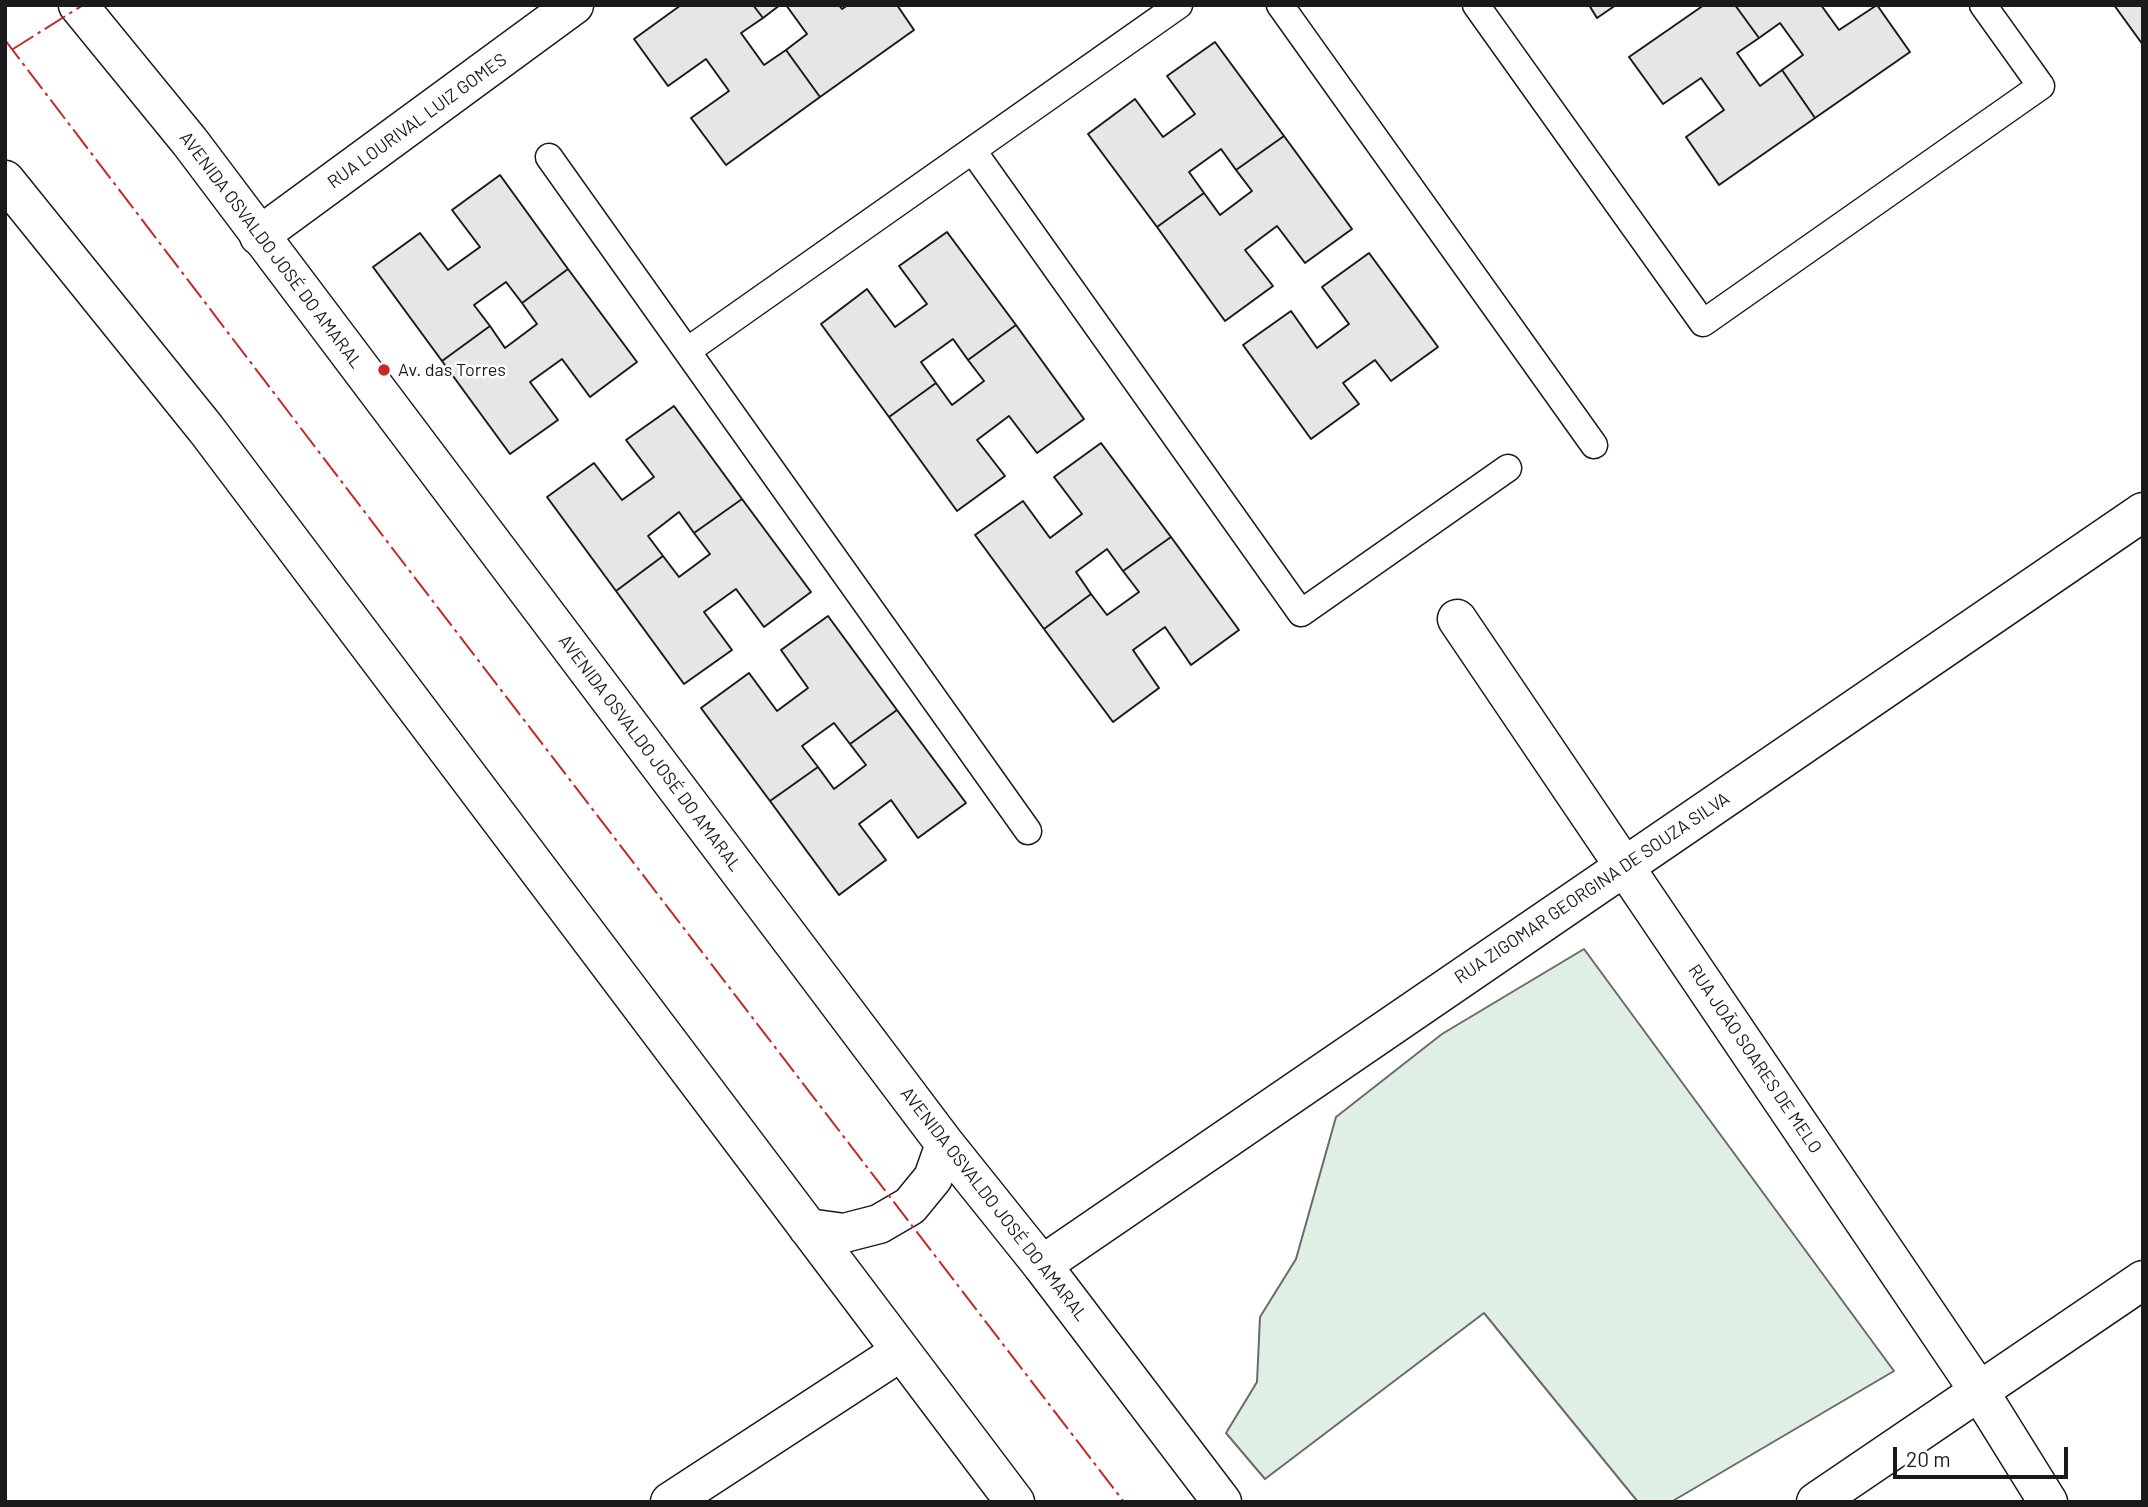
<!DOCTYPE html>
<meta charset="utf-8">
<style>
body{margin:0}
#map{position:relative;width:2148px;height:1507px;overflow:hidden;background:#fff;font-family:Barlow,sans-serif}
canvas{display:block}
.frame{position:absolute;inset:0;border:7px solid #1a1a1a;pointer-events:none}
.scale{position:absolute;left:1893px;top:1447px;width:175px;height:32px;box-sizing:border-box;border:4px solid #1a1a1a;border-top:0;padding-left:9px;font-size:21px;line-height:24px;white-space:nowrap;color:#1a1a1a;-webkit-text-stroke:5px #fff;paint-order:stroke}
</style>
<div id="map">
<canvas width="2148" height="1507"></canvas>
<div class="frame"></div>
<div class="scale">20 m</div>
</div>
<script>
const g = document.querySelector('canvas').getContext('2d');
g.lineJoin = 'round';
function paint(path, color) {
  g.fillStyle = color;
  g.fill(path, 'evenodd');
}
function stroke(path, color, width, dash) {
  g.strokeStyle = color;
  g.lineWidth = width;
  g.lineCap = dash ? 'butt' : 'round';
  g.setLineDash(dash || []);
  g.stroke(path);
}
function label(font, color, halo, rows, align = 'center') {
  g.font = font + ' Barlow,sans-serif';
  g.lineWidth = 5;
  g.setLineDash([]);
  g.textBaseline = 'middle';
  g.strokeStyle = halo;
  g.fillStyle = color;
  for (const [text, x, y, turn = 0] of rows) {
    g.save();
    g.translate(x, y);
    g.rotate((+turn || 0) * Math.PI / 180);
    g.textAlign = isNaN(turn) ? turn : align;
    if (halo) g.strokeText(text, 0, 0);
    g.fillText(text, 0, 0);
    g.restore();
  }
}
const green = new Path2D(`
 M1584 949 1894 1371 1671 1502H1638L1484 1313 1265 1479 1226 1433 1257 1382 1260 1317 1296 1259 1336 1117 1442 1034Z`);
const building = new Path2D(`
 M681 5H753L763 18 741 33 764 65 786 50 820 97 726 165 691 118 729 91 706 59 668 86 634 39Z
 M753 5H780L763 18Z
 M786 5H839L842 9 848 5H897L914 30 820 97 786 50 807 34Z
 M1589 5H1616L1597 18Z
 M1704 5H1735L1759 38 1737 53 1760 86 1782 70 1815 118 1719 185 1686 137 1724 110 1701 78 1663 104 1629 57Z
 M1735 5H1821L1839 30 1877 5 1910 52 1815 118 1782 70 1803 55 1780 23 1759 38Z
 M2114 5H2143V45Z
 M1215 42 1284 136 1236 170 1221 149 1189 172 1204 193 1157 227 1088 134 1135 99 1163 137 1195 114 1167 76Z
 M1284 136 1352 229 1305 263 1277 226 1245 250 1273 286 1225 321 1157 227 1204 193 1220 215 1252 191 1236 170Z
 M500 175 568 269 522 303 506 282 474 305 490 326 442 361 373 267 420 233 448 270 480 247 452 210Z
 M947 232 1016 325 968 360 953 339 921 362 936 383 889 417 821 324 867 289 895 327 927 304 899 266Z
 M1369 253 1438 347 1391 381 1375 360 1343 383 1359 404 1311 439 1243 345 1291 311 1317 348 1349 324 1322 287Z
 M568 269 637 362 590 397 562 359 530 382 558 420 510 454 442 361 490 326 505 348 537 324 522 303Z
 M1016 325 1084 419 1037 453 1009 416 977 440 1005 476 957 511 889 417 936 383 952 405 984 381 968 360Z
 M674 406 742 499 694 533 679 512 648 536 663 556 616 591 547 497 594 463 622 500 654 477 626 440Z
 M1101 443 1171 537 1123 571 1107 549 1076 572 1091 594 1044 629 975 535 1023 501 1050 538 1082 514 1054 477Z
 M742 499 811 592 764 627 736 589 704 612 732 650 684 684 616 591 663 556 679 577 710 554 694 533Z
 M1171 537 1239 630 1191 665 1165 627 1133 650 1159 688 1113 722 1044 629 1091 594 1107 615 1139 592 1123 571Z
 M828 616 897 710 850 744 834 723 802 746 818 767 770 801 701 708 749 673 777 711 808 688 781 650Z
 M897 710 966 803 918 838 891 800 859 824 886 860 839 895 770 801 818 767 834 789 866 765 850 744Z`);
const lane = new Path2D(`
 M1280 5 1594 445
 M1476 5 1703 323 2041 86 1983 5
 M973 151 1301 613 1508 468
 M549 157 1028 831
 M687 351 1179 5`);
const street = new Path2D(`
 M259 236 574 5
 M1457 619 1979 1391 2048 1502
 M1042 1265 2143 512
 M670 1502 900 1352
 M1816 1502 2143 1280`);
const secondary = new Path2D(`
 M78 5 190 142 945 1144 1042 1265 1222 1502
 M5 180 206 429 1015 1502
 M808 1228 844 1233 879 1224 910 1206 933 1178 945 1144`);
const power = new Path2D(`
 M5 40 399 557 1124 1502
 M13 49 83 5`);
const markers = [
 [384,370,7,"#c62828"]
];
const streetNames = [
 ["RUA LOURIVAL LUIZ GOMES",417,121,-36],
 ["AVENIDA OSVALDO JOSÉ DO AMARAL",271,250,53],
 ["AVENIDA OSVALDO JOSÉ DO AMARAL",650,753,53],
 ["RUA ZIGOMAR GEORGINA DE SOUZA SILVA",1592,888,-34],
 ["RUA JOÃO SOARES DE MELO",1755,1059,56],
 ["AVENIDA OSVALDO JOSÉ DO AMARAL",994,1204,52]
];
const poiNames = [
 ["Av. das Torres",398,370]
];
paint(green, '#e0efe3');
stroke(green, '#6a6a6a', 2);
paint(building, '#e6e6e6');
stroke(building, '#1a1a1a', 2);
stroke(lane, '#1a1a1a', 29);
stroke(street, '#1a1a1a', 41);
stroke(secondary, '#1a1a1a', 41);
stroke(lane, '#fff', 26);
stroke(street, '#fff', 38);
stroke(secondary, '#fff', 38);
stroke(power, '#c62828', 2, [24, 5, 3.5, 5]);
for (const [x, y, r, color] of markers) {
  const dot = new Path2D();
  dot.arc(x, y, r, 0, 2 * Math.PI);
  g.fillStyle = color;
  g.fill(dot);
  stroke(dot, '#fff', 2.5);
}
label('18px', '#1a1a1a', '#fff', streetNames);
label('18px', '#1a1a1a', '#fff', poiNames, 'left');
</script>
